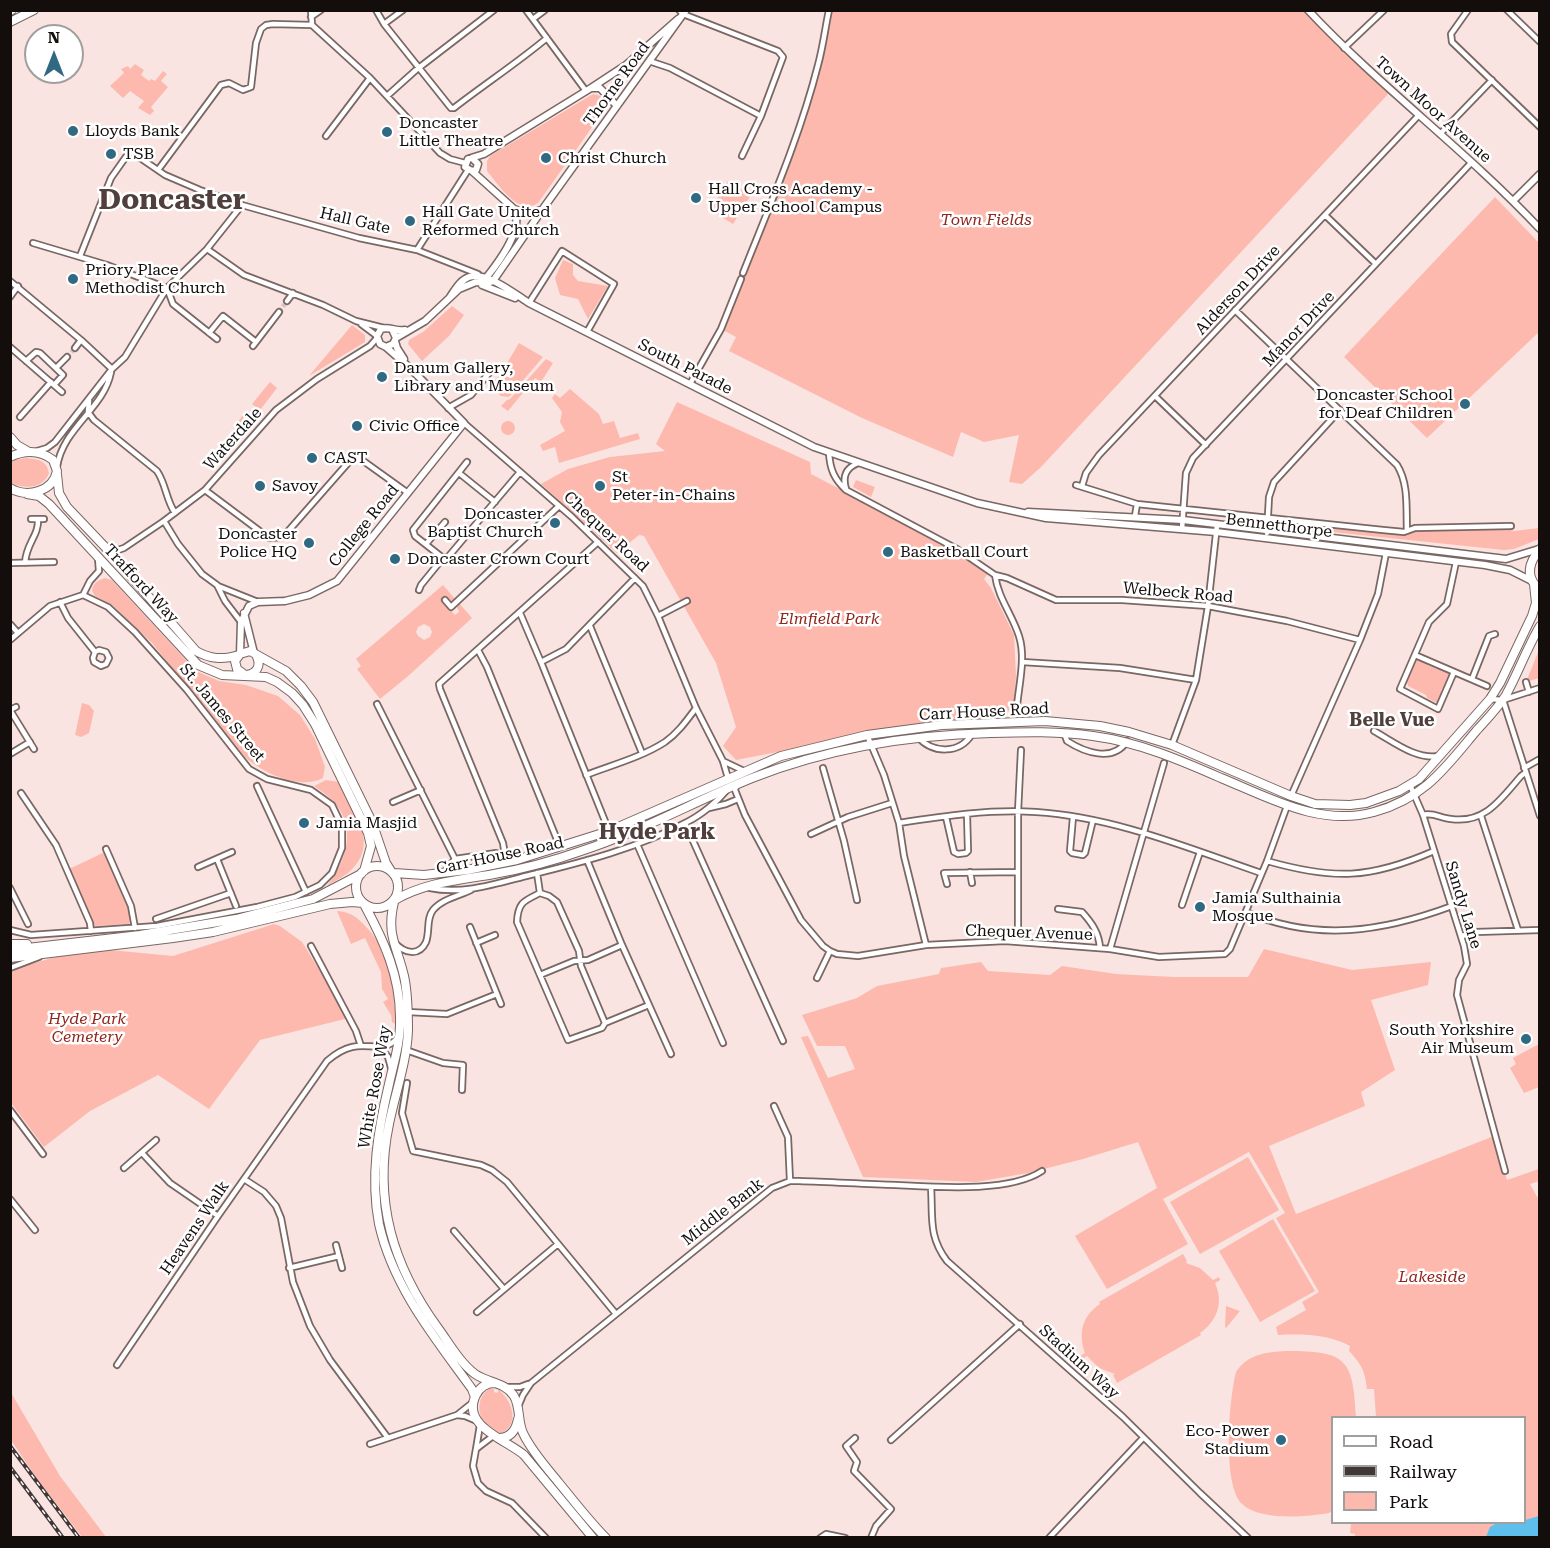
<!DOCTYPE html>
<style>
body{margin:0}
#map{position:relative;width:1550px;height:1548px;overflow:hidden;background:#fae4e1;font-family:"Roboto Serif",serif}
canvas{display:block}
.frame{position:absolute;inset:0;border:12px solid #130d0c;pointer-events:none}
.legend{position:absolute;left:1331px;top:1416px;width:195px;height:108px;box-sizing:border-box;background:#fff;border:2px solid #a19e9e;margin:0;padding:8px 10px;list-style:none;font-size:18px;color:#130d0c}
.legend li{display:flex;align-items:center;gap:12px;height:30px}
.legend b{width:30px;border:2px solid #a19e9e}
.north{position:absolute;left:24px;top:24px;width:60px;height:60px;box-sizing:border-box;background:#fff;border:2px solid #a19e9e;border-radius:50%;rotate:0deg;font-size:16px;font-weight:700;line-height:24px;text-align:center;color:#130d0c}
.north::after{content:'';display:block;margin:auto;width:21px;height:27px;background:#316882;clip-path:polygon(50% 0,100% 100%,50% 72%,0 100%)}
</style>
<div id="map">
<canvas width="1550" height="1548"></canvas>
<div class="frame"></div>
<ul class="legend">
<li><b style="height:8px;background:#fff"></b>Road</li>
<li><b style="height:8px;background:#403736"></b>Railway</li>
<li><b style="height:16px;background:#fdb9ad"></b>Park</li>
</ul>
<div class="north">N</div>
</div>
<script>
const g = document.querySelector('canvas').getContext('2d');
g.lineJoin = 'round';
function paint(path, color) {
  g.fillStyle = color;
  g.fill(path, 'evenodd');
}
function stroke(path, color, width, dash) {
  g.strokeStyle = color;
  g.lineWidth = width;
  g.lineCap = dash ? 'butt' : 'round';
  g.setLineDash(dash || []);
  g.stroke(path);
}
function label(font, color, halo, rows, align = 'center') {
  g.font = font + ' "Roboto Serif",serif';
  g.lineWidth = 5;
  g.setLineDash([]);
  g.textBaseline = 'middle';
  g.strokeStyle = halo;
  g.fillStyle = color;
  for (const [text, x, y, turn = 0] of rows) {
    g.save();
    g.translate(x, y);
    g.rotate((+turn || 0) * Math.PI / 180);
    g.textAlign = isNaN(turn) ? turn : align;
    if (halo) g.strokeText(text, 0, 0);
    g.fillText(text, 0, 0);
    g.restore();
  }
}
const green = new Path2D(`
 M829 11H1308L1390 92 1041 467 1022 484 1009 482 1019 435 984 442 961 432 953 457 862 418 729 351 736 337 721 329 780 180 818 65Z
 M135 64 144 70 141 75 149 81 151 79 155 81 163 71 167 74 161 81 168 87 151 107 154 111 150 115 138 108 144 101 130 91 123 98 110 86 124 73 121 69 128 66 130 69Z
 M593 94 605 97 608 105 538 203C519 217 498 184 487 171V161L490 156Z
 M728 181 751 195 733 224 710 210Z
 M1495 197 1539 243V332L1427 438 1344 357Z
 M563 260 573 264V275L578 281 608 286 588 319 578 299 560 295 555 278Z
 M452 306 464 315 449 336 422 361 408 344 409 340 423 332Z
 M352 325 365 335V342L309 376Z
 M519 343 543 357 509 397 501 396 489 386 500 375Z
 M546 359 553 363 541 382 535 378 508 411 501 406 507 400 510 399Z
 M270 382 277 388 260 410 252 404Z
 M570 389 599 414 603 424 614 421 620 438 638 433 640 439 559 463 555 447 543 451 540 445 565 431 560 422 562 412 552 398 555 394 560 398Z
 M677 402 810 462 811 474 936 539 989 572 984 579 991 588 1014 635 1016 676 1014 706 1006 714 977 723 871 734 736 760 723 746 736 727 716 663 644 536 639 535 617 553 541 484 568 469 610 457 665 451 656 444Z
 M245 412 252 418 242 431 235 426Z
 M501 428a7 7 0 1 1 14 0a7 7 0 1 1-14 0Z
 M26 458C37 459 47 460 49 473 43 489 25 489 11 483V463L15 460Z
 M856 480 875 487 871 497 853 487Z
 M1271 520 1387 534H1406L1412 530 1508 529 1514 531 1539 528V539L1514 549 1504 550 1275 526 1272 524Z
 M105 578 112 580 196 671 219 681 246 685 278 696 300 715 315 739 325 767 323 778C300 790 264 774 245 757L152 643 112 605 95 596 92 591C93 583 97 581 105 578Z
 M443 585 455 599 451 601 445 597 442 601 455 615 459 612 457 607 459 603 472 618 407 677 380 699 357 669 361 666 356 659ZM424 624 430 627 432 632 430 637 424 640 418 636 416 632 418 627Z
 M1539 650V678L1526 682Z
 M1419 659 1427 662 1428 665 1437 669 1440 667 1451 674 1441 691 1442 694 1439 702H1435L1427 698 1426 695 1408 686 1406 679 1413 668 1412 666 1415 661Z
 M82 703 89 705 94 711 89 733 81 737 75 735Z
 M326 780 339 782C352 808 378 841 354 867 348 875 336 880 327 886 343 865 355 837 341 812 335 800 324 793 314 786Z
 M107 851 133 912 129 924 96 926 90 923 67 870Z
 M337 911C352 912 358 918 368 929 391 953 396 991 395 1024L392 1022 391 1015 383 1002 388 999 382 989 381 972 365 938 351 944Z
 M274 924 280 926 302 942 349 1018 260 1040 209 1109 158 1075 90 1111 44 1147 11 1103V970L62 955 110 950 173 956Z
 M1264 949 1352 970 1431 962 1428 985 1371 1000 1395 1070 1361 1092 1365 1106 1269 1146 1296 1214 1494 1136 1507 1180 1539 1169V1181L1530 1184 1540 1202 1539 1537 1355 1538V1534L1350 1533 1351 1523 1524 1522V1418L1376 1417 1374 1389H1367C1365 1370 1361 1364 1349 1351L1350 1346C1327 1334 1304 1334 1278 1335L1276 1327 1306 1310 1302 1302 1319 1292 1276 1218 1285 1213 1249 1152 1163 1199 1188 1244 1107 1289 1075 1236 1157 1188 1138 1142 1083 1159 1028 1173 976 1182 863 1177 801 1037 808 1036 828 1078 855 1069 845 1046H817L802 1015 857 998 877 986 939 974 941 968 981 962 988 971 1050 975 1062 966 1116 974 1174 977H1248Z
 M1539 1044V1087L1524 1093 1510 1068 1516 1064 1513 1058Z
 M1248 1157 1279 1210 1200 1254 1170 1202Z
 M1273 1219 1315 1291 1260 1322 1219 1251Z
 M1183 1254 1187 1261 1186 1263 1200 1268 1213 1280 1219 1277 1220 1280 1215 1283C1224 1303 1217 1321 1200 1333L1201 1335 1117 1383 1113 1375 1115 1374 1099 1368 1087 1356 1082 1359 1080 1356 1085 1353C1078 1333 1082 1316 1100 1304L1099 1302Z
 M1226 1306 1240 1311 1226 1328 1225 1327Z
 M1286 1351C1346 1351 1353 1358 1356 1417L1332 1418V1511L1329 1513C1306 1517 1260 1521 1242 1504 1222 1485 1229 1398 1236 1372 1248 1354 1266 1352 1286 1351Z
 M489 1389H494V1392L497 1393 499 1390C512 1401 521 1424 500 1434 480 1430 471 1401 489 1389Z
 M10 1391 60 1476 106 1537H82L35 1476 11 1440Z`);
const water = new Path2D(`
 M1539 1516V1537H1486L1490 1527 1497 1523 1524 1522 1525 1520Z`);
const minorTunnel = new Path2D(`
 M279 312 287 301
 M67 357 75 348`);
const minor = new Path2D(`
 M311 10 312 25
 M376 10 384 24 451 108H454C485 84 517 63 547 38
 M526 10 586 91
 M679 10 683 14 778 51 783 57 761 116 742 156
 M1468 10 1451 34 1452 42 1540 127
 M1507 10 1540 42
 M311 17 321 10
 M533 19 545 10
 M384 24 403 10
 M312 25 370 78 440 153 450 159 465 163
 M1344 48 1384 10
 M649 61 670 68 761 116
 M387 96 416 70 494 10
 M1440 134 1492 80
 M326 136 370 78
 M158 170 221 85 229 83 243 90 251 87 256 43 261 29 266 25 273 24 312 25
 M1325 215 1376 264
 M33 243 107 265 167 288
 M207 249 244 275 323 305 356 321 384 328
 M417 250 468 170
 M80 256 111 178 130 151 165 175 200 190 242 205 359 238 417 250 478 274
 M743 273C770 205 800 136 818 65 823 47 825 29 829 10
 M10 281 81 340 112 369
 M167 288 173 304 217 339
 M10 297 18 286
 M287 301 293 293
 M529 303 562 251 614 284 587 332
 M1235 310 1397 465C1409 484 1406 509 1407 531
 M361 324 377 336
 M209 333 223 316 256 342
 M253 346 279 312
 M10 347 62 392
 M75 348 81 340
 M26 361 36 352 40 353 63 375 54 385
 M56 368 67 357
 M690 384 721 329 741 279
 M1155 396 1206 445
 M89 400 88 412 94 420 157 471C166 484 166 500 175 513
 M448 408 471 395 489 373 484 368
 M20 417 51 382
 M464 423 572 517 643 586 658 616 696 708 723 761 728 778
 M37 451 47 448 55 442 112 369 125 357 167 288 207 249 242 205
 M829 453C830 469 834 479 846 490L957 549 995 575C998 598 1012 614 1019 636 1026 657 1019 684 1017 706
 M57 467C63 427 104 409 111 372
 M459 473 495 502
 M1076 485 1137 504 1383 530 1404 532 1415 528 1511 526
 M1082 486 1086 473 1099 455 1419 115
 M846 489C842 476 846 468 858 463
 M205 490 269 538 283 537 355 455 408 493
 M1135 516 1137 504
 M31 519H44
 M164 521 178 544 202 574 217 585 225 601 241 622
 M1182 529 1186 473 1193 458 1471 163
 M1267 533 1269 497 1274 482 1340 410
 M426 544 445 522
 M110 550 115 551 124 548 164 521 205 490 276 410 317 379 370 346 377 338
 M443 558 415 536 413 530 467 462
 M10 563 54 562
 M25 563C26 543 39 536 38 519
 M995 575 1007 578 1056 600H1122L1208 606 1287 621 1360 640
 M218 586 258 602
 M419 590 421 585 443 558 448 557 520 472
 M83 595 90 581 99 571 98 558
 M445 600 451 607 559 506
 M60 602 68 618 95 652 93 658 94 662 101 666 106 664 109 658 106 652 99 650 95 652
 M520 613 541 662 609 831
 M658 616 687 601
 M10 624 18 633
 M590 626 642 753
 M10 640 50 606 83 595
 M478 650 487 667 560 847
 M1415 655 1487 686
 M541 662 566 649 635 578
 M1022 662 1120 668 1196 680
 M1454 672 1438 709 1400 689 1429 622 1447 604 1456 562
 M1472 679 1489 636 1495 634
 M1526 682 1529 692
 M1490 699 1503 700 1540 688
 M1503 700 1540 816
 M377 704 455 859
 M16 707 10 710 34 749
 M1374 731C1394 742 1416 760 1439 756
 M1064 733 1067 741C1084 752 1113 763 1127 741
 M867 735 884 775 899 823 904 856 926 945
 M918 737C933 754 960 754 972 734
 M1172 745 1196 680 1208 606 1217 525
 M10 754 30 742
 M723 761 744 771
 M823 768 844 841 857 900
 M1524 768 1540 759
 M586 775C612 765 642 757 665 742 678 733 687 720 696 708
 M736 785 735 790 745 815 801 920 823 946 830 951 837 954 858 956 926 945 1005 941 1110 949 1159 957 1225 954 1230 949 1267 861 1287 806
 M1410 785 1423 815 1464 946 1467 964 1459 980 1457 995 1505 1171
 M257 786 306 892
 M21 793 56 845 90 923 91 931
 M1291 796 1360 640 1378 594 1386 553
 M393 802 421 790
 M709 808 726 804 738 799
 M1423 815C1432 812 1441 818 1451 819 1485 824 1501 799 1521 776L1525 773
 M1481 816 1518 930
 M946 817 954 852 958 854 966 853 968 851 967 814
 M1073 817 1070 851 1072 853 1083 855 1085 853 1093 820
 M685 823 783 1041
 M899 823C944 816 990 809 1036 812 1114 817 1188 848 1261 873
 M811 834 848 817 892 803
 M637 844 723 1043
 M106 849 131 906 135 928
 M505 855 503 843 440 689 439 684 598 542
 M217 859 236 906
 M587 860 622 945 671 1054
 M1267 861C1334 880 1370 879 1434 851
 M198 867 232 852
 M970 872 972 883
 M444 873 455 859 496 853 517 860
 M537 873 540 893
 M947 884 944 873 1017 872
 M10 888 28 924
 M430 888C464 895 498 883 530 875 583 862 638 848 687 822 701 815 717 802 727 790
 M540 893C524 901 518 902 517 922L568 1040 602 1028 605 1023 649 1005
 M540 893 549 896 557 902 579 951 581 966 605 1023
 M1182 905 1200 852
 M1058 909 1082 912C1092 923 1099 933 1100 948
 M1246 912C1316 942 1382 932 1452 906
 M156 919 231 893
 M470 927 501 1004
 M10 930 31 935 157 926 257 907 295 897 320 885 332 873 342 848V826L332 805 311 790 267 779 249 769 187 690 135 632 108 607 83 595
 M1462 936 1476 932 1540 930
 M1018 941V812L1021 750
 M395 943C404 953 419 957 426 942 430 931 426 919 433 910 442 899 459 896 471 890
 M476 943 495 935
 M311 946 356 1031 361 1046
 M1110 949 1164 763
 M10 968 39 957
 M540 975 574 961 588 960 622 945
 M817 978 830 951
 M408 1012 447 1014 497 994
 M380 1047 388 1057 391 1068
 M406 1050 443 1063 463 1065 462 1090
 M407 1083 402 1113 413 1151 481 1165 492 1170 507 1182 616 1314
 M774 1106 788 1137 790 1181
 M10 1110 43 1154
 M142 1153 170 1183 218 1216
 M124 1168 156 1140
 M244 1179 264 1192 276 1206 281 1218 293 1282 310 1326 330 1360 388 1438
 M931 1187C933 1217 928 1236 947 1261L1123 1417 1200 1493 1248 1538
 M10 1199 35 1230
 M454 1231 504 1289
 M336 1245 342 1268
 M289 1268 339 1256
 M477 1312 558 1244
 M117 1365 218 1216 327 1061C334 1055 343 1049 352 1047 369 1043 386 1053 397 1038
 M508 1387H520L528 1384
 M518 1407 523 1395 531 1383 772 1188 790 1181H799C831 1182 864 1184 896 1185 936 1187 1009 1193 1042 1171
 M457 1415 465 1416 477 1421
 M480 1425 476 1449 493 1436
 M855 1438 846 1446 857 1462 854 1471 891 1509 876 1526 871 1538
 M891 1440 1020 1324
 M370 1444 457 1415 472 1403
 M476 1449 473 1466 478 1483 486 1491 512 1503 546 1538
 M820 1538 826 1534 845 1538
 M1049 1538 1143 1438`);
const tertiary = new Path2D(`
 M1308 10C1381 88 1467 151 1540 229
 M592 88H600L617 106
 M472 158 478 164 476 170 472 171 465 167 468 159 484 154 591 88 626 65 678 19
 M472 171 513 208C526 227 498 263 486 278
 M1513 201 1540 174
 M514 209 526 214 541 210
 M493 281 542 210 686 10
 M482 285 515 298
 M450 297C455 290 460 280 469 277 486 271 515 294 529 303L814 447 977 503 1046 518 1216 532 1485 565 1510 570 1532 581
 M392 329 396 338 393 344 386 347 380 344 377 336 381 329C390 326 396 332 405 330
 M396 338 425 321 459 289 476 282 488 283 493 281
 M395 341 397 348 404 359
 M1028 512 1183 520 1506 559 1539 549
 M244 613 254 653
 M240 654 241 622 249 606 258 602 285 601 309 595 337 581 464 423 410 368 386 347`);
const trunk = new Path2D(`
 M10 11 12 10
 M10 22 34 10
 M10 437 17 445 29 452
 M10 457C25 450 40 450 53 460L57 471C53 492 27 498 10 488
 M57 474 59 493 67 507 107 549 196 651C210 659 222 660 239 655
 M27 494 39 496 49 504 198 665 222 675 266 677 277 682 292 693 303 705 315 724 368 833 371 846 364 871
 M1536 586C1525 574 1530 561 1540 549
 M245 675 237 669 235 661 240 654 250 651 286 671 301 686 313 702 372 822 386 863 391 871
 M247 675C257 673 261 666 257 657
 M356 887a21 21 0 1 1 42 0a21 21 0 1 1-42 0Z
 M394 873 424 875 467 870 517 860 609 831 781 756 867 735 942 725 1045 721 1100 726 1129 732 1172 745 1291 796 1315 804 1350 805 1366 803 1399 791 1419 779 1490 699 1500 683 1532 616 1536 603 1534 584
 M395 900C426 882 460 880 494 874 523 869 553 861 581 851 640 832 695 801 752 778 828 748 910 735 991 733 1025 732 1059 731 1093 736 1138 742 1180 760 1221 778 1270 798 1320 827 1374 812 1425 798 1445 768 1477 730 1487 719 1498 708 1506 695 1518 673 1527 648 1540 626
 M394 902C386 935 397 946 404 976 408 994 408 1012 408 1030 407 1061 395 1094 389 1124 373 1201 393 1266 438 1328 449 1343 460 1363 475 1374 488 1383 505 1382 514 1396 521 1408 517 1423 524 1435 533 1453 547 1468 559 1483 574 1501 589 1521 606 1538
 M365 906C384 941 400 976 400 1017 401 1040 394 1062 389 1084 378 1130 370 1177 379 1224 393 1287 435 1338 472 1389L475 1397
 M10 944H27
 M10 950 140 935 236 919 313 899 361 874
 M10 958 173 938 213 932 330 904 352 902 363 903
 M495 1383C487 1383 480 1387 476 1395 460 1426 507 1440 524 1455L593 1538
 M499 1438C511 1438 516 1430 518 1419`);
const rail = new Path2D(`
 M10 1446 79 1538
 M10 1467 63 1538`);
const markers = [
 [73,131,6,"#316882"],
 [387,132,6,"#316882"],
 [111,154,6,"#316882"],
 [546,158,6,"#316882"],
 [696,198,6,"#316882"],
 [410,221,6,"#316882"],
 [73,279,6,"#316882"],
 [382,377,6,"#316882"],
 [1465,404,6,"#316882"],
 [357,426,6,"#316882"],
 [312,458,6,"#316882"],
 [260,486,6,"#316882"],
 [600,486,6,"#316882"],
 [555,523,6,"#316882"],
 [309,543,6,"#316882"],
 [888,552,6,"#316882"],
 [395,559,6,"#316882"],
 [304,823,6,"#316882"],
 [1200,907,6,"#316882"],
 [1526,1039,6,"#316882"],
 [1281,1440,6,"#316882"]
];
const streetNames = [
 ["Thorne Road",617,84,-54],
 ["Town Moor Avenue",1433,110,42],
 ["Hall Gate",355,221,13],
 ["Alderson Drive",1238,290,-47],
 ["Manor Drive",1299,329,-47],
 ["South Parade",685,367,27],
 ["Waterdale",233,439,-48],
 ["College Road",364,526,-51],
 ["Bennetthorpe",1279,526,7],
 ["Chequer Road",606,532,43],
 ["Trafford Way",141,584,47],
 ["Welbeck Road",1178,593,5],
 ["Carr House Road",984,712,-3],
 ["St. James Street",222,713,50],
 ["Carr House Road",500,856,-12],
 ["Sandy Lane",1463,905,73],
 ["Chequer Avenue",1029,933,2],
 ["White Rose Way",375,1087,-80],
 ["Middle Bank",723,1212,-38],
 ["Heavens Walk",195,1228,-56],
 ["Stadium Way",1079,1362,42]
];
const poiNames = [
 ["Doncaster",399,123],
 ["Little Theatre",399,141],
 ["Lloyds Bank",85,131],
 ["TSB",123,154],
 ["Christ Church",558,158],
 ["Hall Cross Academy -",708,189],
 ["Upper School Campus",708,207],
 ["Hall Gate United",422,212],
 ["Reformed Church",422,230],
 ["Priory Place",85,270],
 ["Methodist Church",85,288],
 ["Danum Gallery,",394,368],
 ["Library and Museum",394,386],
 ["Doncaster School",1453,395,"right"],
 ["for Deaf Children",1453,413,"right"],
 ["Civic Office",369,426],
 ["CAST",324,458],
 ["St",612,477],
 ["Peter-in-Chains",612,495],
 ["Savoy",272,486],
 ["Doncaster",543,514,"right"],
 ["Baptist Church",543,532,"right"],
 ["Doncaster",297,534,"right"],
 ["Police HQ",297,552,"right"],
 ["Basketball Court",900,552],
 ["Doncaster Crown Court",407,559],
 ["Jamia Masjid",316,823],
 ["Jamia Sulthainia",1212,898],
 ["Mosque",1212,916],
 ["South Yorkshire",1514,1030,"right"],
 ["Air Museum",1514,1048,"right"],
 ["Eco-Power",1269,1431,"right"],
 ["Stadium",1269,1449,"right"]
];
const parkNames = [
 ["Town Fields",986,220],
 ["Elmfield Park",829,619],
 ["Hyde Park",87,1019],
 ["Cemetery",87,1037],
 ["Lakeside",1432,1277]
];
const neighbourhoodNames = [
 ["Belle Vue",1392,721]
];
const districtNames = [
 ["Hyde Park",657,833]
];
const townNames = [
 ["Doncaster",172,201]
];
paint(green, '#fdb9ad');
paint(water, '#5ebfed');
stroke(minorTunnel, '#d7c4c1', 4.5, [4.5, 2]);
stroke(minor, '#796764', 8);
stroke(tertiary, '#796764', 9);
stroke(trunk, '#796764', 10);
stroke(minor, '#fff', 4.5);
stroke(tertiary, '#fff', 6);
stroke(trunk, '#fff', 8);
stroke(rail, '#403736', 4);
stroke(rail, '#fff', 1.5, [4.5]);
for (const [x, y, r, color] of markers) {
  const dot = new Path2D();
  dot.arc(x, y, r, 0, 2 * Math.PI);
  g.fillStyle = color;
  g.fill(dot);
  stroke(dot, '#fff', 2);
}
label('16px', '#130d0c', '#fff', streetNames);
label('16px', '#130d0c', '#fff', poiNames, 'left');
label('italic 16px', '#90261c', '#fff', parkNames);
label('bold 18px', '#503f3c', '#fff', neighbourhoodNames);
label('bold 22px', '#503f3c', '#fff', districtNames);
label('bold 28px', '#503f3c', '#fff', townNames);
</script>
